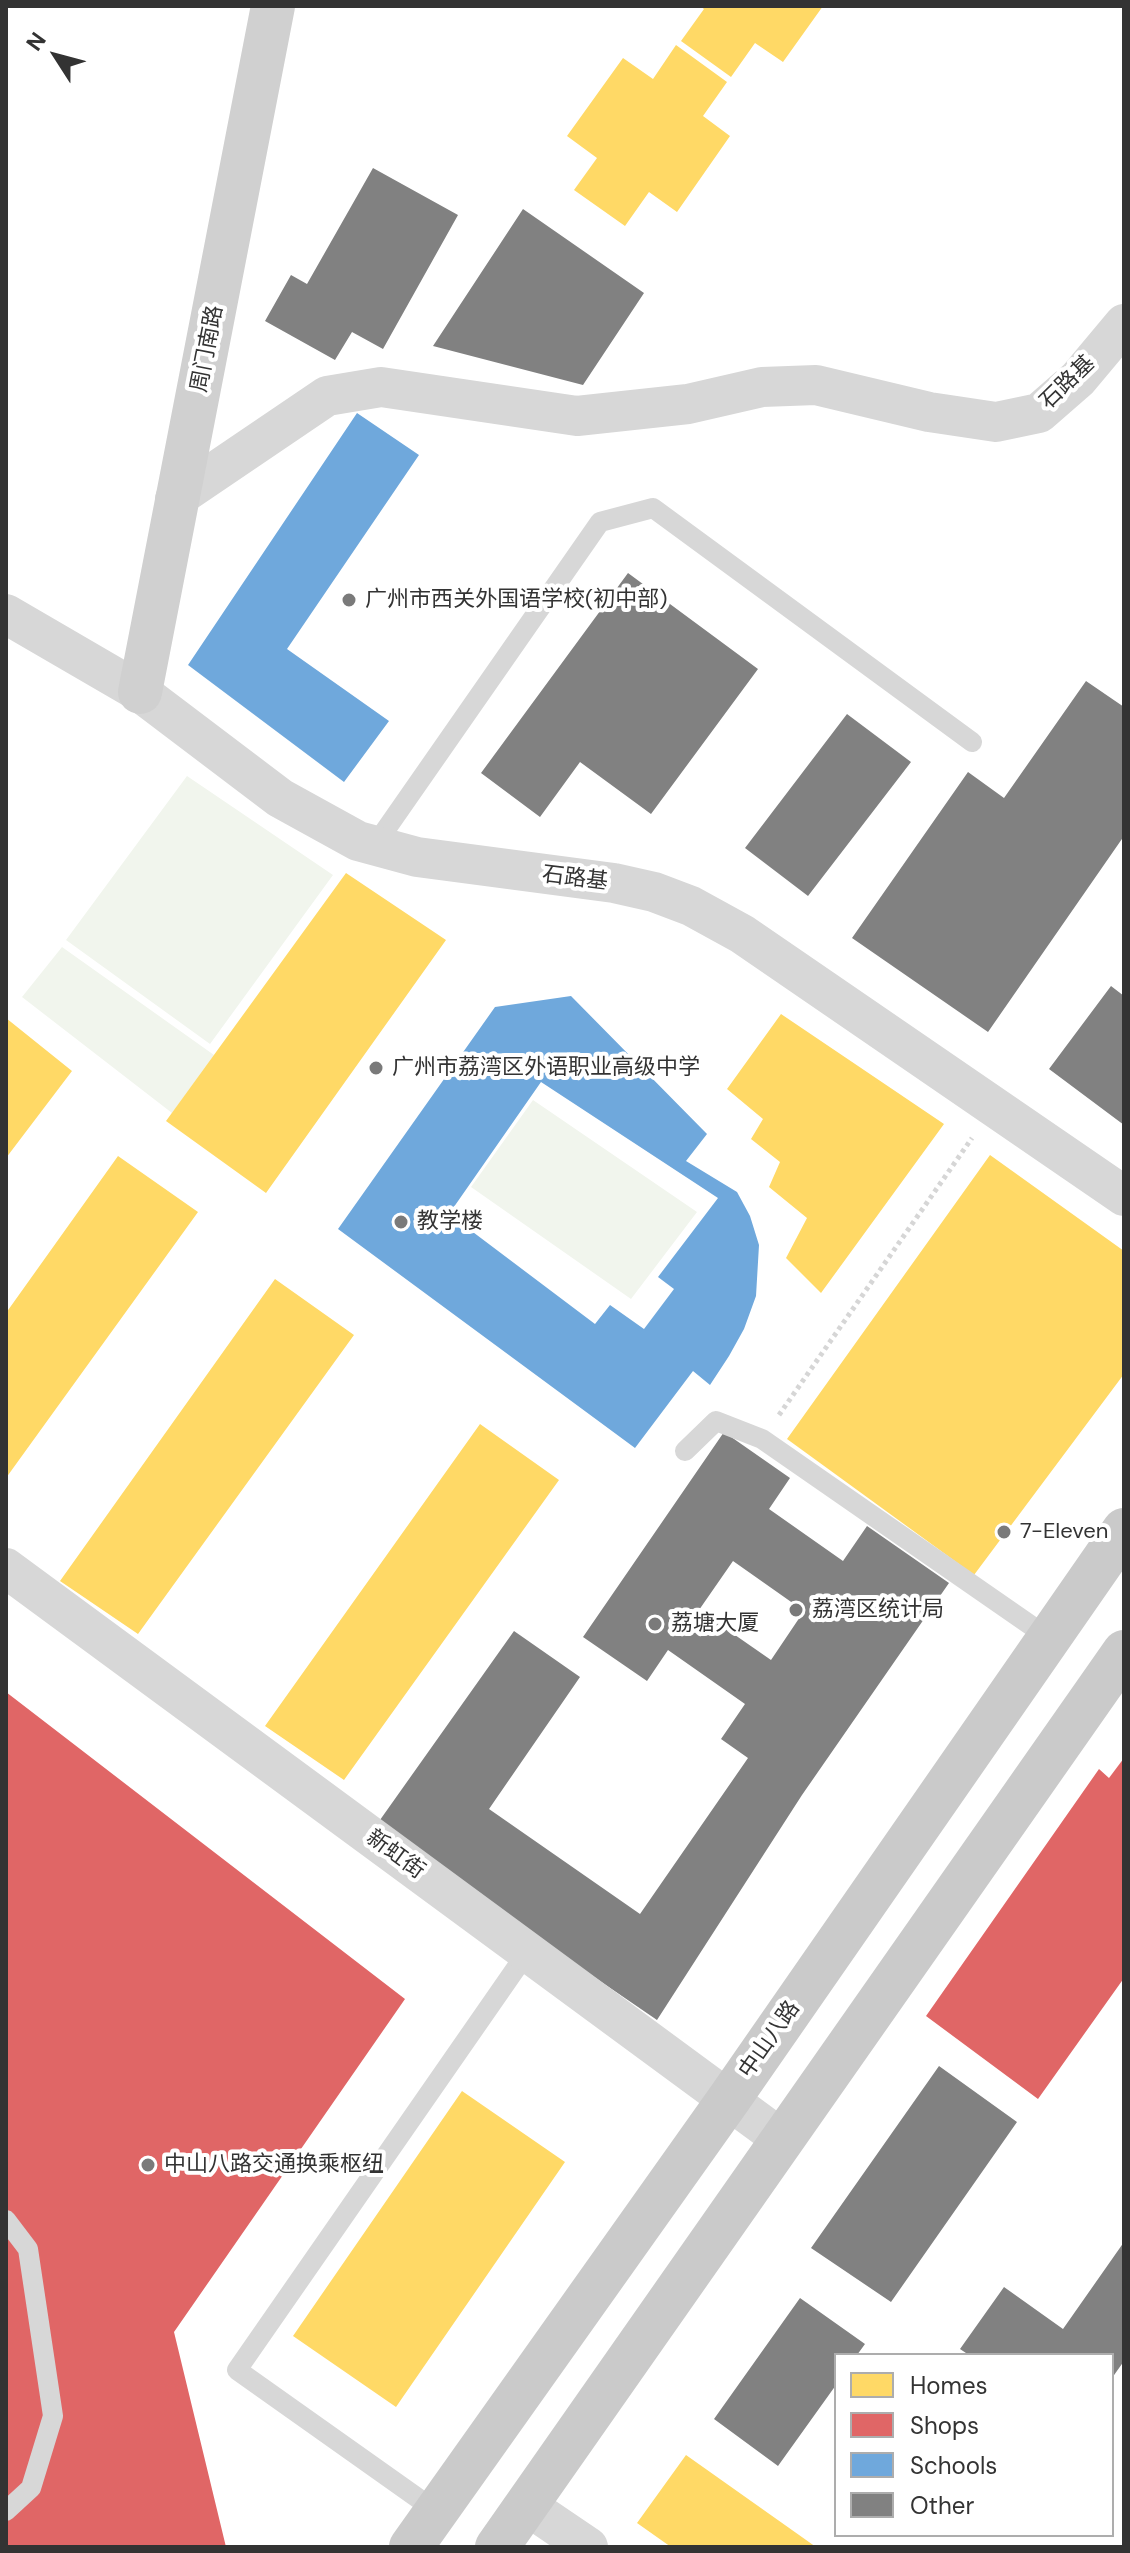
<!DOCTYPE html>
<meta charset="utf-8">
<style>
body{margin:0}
#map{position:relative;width:1130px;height:2553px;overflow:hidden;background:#fff;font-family:"DM Sans",sans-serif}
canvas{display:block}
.frame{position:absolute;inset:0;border:8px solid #333;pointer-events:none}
.legend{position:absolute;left:834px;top:2353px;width:280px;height:184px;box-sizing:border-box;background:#fff;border:2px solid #adadad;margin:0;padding:10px 14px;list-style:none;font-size:24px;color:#333}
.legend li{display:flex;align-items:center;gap:16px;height:40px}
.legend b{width:40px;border:2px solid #adadad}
.north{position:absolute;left:16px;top:16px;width:80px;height:80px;-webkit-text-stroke:6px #fff;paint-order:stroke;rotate:306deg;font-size:22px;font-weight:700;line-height:32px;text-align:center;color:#333}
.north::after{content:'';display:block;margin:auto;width:28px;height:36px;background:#333;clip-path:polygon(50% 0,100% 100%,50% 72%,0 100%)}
</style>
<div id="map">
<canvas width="1130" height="2553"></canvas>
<div class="frame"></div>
<ul class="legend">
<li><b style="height:22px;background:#ffd966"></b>Homes</li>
<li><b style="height:22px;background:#e06666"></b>Shops</li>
<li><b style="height:22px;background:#6fa8dc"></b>Schools</li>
<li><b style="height:22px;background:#818181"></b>Other</li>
</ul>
<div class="north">N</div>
</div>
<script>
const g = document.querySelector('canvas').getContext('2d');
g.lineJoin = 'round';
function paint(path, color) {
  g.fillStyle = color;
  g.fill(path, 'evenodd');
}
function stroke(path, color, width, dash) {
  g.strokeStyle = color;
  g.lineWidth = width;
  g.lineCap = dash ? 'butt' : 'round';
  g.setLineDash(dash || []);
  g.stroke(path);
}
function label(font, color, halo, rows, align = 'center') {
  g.font = font + ' "DM Sans","Noto Sans SC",sans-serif';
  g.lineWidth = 8;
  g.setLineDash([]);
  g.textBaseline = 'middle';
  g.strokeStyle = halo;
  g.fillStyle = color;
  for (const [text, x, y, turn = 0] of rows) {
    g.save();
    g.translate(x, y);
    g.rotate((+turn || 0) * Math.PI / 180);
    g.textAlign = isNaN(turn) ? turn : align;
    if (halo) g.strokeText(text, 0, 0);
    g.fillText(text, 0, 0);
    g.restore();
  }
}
const green = new Path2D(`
 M187 776 333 875 210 1044 66 940Z
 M62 947 214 1055 172 1113 22 997Z
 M533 1100 697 1212 631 1299 471 1187Z`);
const homes = new Path2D(`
 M700 6H823L783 62 755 43 731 77 681 41 704 9Z
 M676 45 727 82 703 116 730 136 677 212 649 192 625 226 574 190 597 158 567 136 623 58 653 79Z
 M346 873 446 940 266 1193 166 1121Z
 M781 1014 944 1124 821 1293 786 1258 807 1218 769 1187 780 1162 751 1139 763 1119 727 1089Z
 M6 1018 72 1071 6 1158Z
 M990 1155 1124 1251V1374L974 1575 787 1439Z
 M118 1156 198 1212 6 1478V1313Z
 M275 1279 354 1335 138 1634 60 1581Z
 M480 1424 559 1480 344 1780 265 1726Z
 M462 2091 565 2162 396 2407 293 2336Z
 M686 2455 816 2547H671L637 2523Z`);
const shops = new Path2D(`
 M6 1692 405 1999 174 2332 226 2547H6Z
 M1124 1758V1978L1038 2099 926 2016 1099 1769 1109 1778Z`);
const schools = new Path2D(`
 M357 413 419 455 287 649 389 721 344 782 188 665Z
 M571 996 707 1134 686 1161 737 1192 750 1216 759 1245 756 1296 744 1329 729 1356 710 1385 693 1371 635 1448 338 1229 495 1007ZM541 1082 718 1198 658 1277 674 1289 644 1329 610 1305 595 1324 449 1214Z`);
const building = new Path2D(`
 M373 168 458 215 383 349 352 332 335 360 265 321 291 275 307 284Z
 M523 209 644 293 583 385 433 346Z
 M628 573 758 669 651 814 580 762 540 817 481 773Z
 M1086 681 1124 707V836L988 1032 852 938 968 772 1004 798Z
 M847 714 911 762 808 896 745 848Z
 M1111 986 1124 996V1125L1049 1069Z
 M724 1432 790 1478 769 1509 843 1561 867 1526 949 1583 802 1795 657 2020 375 1827 514 1631 580 1677 489 1809 640 1914 748 1758 721 1739 745 1704 668 1650 647 1681 583 1637ZM733 1561 804 1611 771 1660 699 1610Z
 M939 2066 1017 2122 891 2302 811 2248Z
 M1124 2242V2361L1112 2378V2355H969L960 2349 1004 2287 1063 2329Z
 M800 2298 865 2344 857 2355H836V2385L778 2466 714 2419Z`);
const path = new Path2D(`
 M779 1415 972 1138`);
const lane = new Path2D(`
 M375 845 600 522 653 508 972 742
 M685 1451 716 1421 762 1439 1049 1638
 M6 2220 28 2249 53 2416 31 2488 6 2511
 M436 2511 237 2370 528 1951`);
const street = new Path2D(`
 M175 499 327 396 381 387 577 416 688 404 762 387 816 385 929 412 996 422 1039 413 1078 379 1124 324
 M6 614 140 692 280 798 358 841 417 857 614 883 654 892 691 906 742 934 1124 1196
 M6 1568 783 2140
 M526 2505 588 2547`);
const secondary = new Path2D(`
 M140 692 273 6`);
const primary = new Path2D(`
 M411 2547 729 2099 1124 1530
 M497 2547 1124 1652`);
const markers = [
 [349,600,8,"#7a7a7a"],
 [376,1068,8,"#7a7a7a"],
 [401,1222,8,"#7a7a7a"],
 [1004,1532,8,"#7a7a7a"],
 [796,1610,8,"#7a7a7a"],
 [655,1624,8,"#7a7a7a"],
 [148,2165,8,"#7a7a7a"]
];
const streetNames = [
 ["周门南路",208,349,-79],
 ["石路基",1068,383,-44],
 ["石路基",575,879,7],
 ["新虹街",395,1855,36],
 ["中山八路",770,2040,-55]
];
const poiNames = [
 ["广州市西关外国语学校(初中部)",365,600],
 ["广州市荔湾区外语职业高级中学",392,1068],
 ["教学楼",417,1222],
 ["7-Eleven",1020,1532],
 ["荔湾区统计局",812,1610],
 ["荔塘大厦",671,1624],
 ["中山八路交通换乘枢纽",164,2165]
];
paint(green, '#f1f5ed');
paint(homes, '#ffd966');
paint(shops, '#e06666');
paint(schools, '#6fa8dc');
paint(building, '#818181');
stroke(path, '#d6d6d6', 5, [4, 4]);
stroke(lane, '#d7d7d7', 20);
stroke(street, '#d7d7d7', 40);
stroke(secondary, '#d0d0d0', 44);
stroke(primary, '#cacaca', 44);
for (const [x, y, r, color] of markers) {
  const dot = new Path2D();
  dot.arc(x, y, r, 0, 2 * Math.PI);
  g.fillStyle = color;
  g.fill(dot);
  stroke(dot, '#fff', 3);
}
label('22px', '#333', '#fff', streetNames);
label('22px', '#333', '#fff', poiNames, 'left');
</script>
